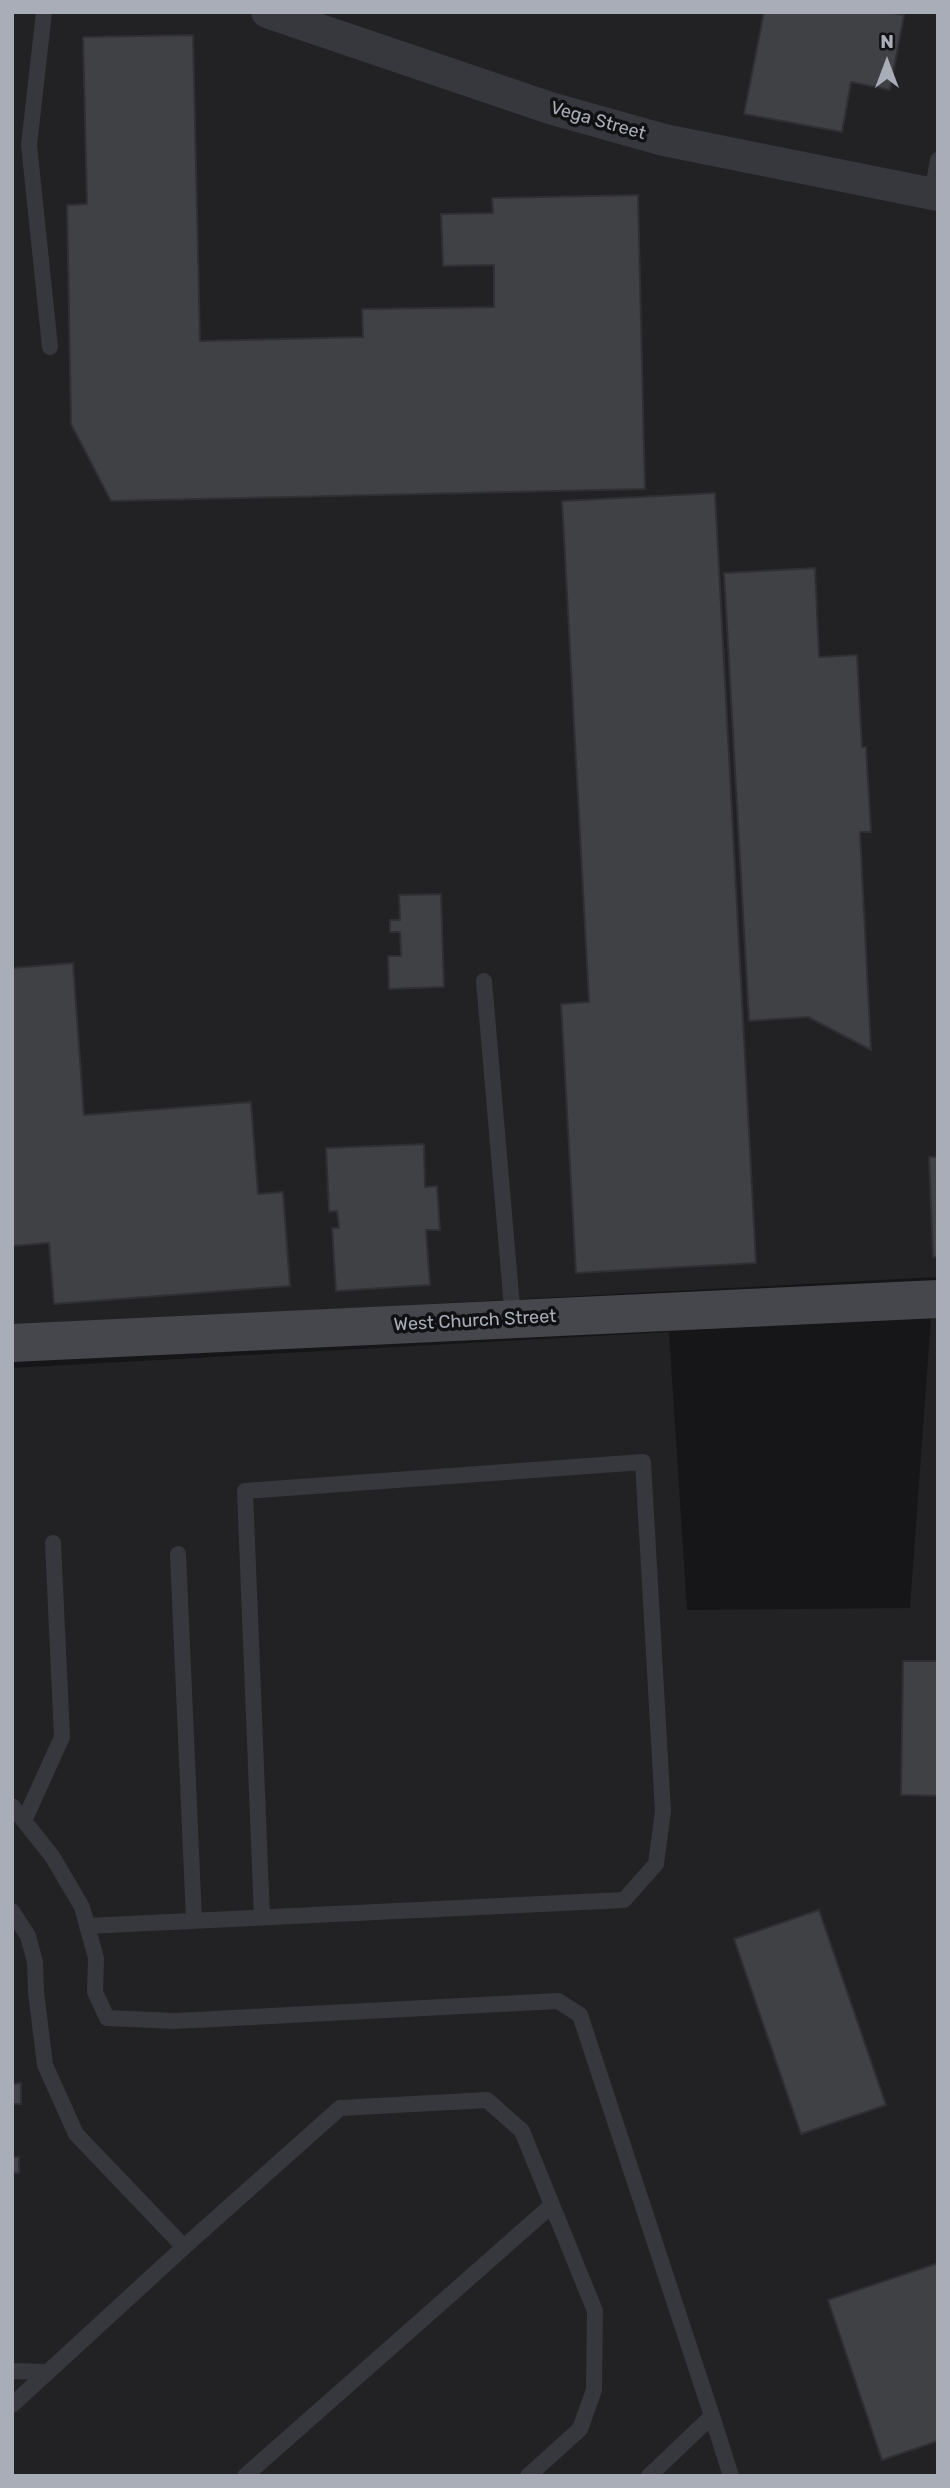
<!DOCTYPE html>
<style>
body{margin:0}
#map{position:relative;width:950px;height:2488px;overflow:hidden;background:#161618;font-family:Rubik,sans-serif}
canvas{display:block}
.frame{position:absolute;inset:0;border:14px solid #a8adb8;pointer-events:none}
.north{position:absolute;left:852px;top:28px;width:70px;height:70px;-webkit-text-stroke:5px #111113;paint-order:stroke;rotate:0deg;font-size:19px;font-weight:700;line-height:28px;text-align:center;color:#a8adb8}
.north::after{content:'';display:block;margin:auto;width:24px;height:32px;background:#a8adb8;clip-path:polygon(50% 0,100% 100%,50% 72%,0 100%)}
</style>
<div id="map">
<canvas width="950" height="2488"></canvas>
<div class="frame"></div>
<div class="north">N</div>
</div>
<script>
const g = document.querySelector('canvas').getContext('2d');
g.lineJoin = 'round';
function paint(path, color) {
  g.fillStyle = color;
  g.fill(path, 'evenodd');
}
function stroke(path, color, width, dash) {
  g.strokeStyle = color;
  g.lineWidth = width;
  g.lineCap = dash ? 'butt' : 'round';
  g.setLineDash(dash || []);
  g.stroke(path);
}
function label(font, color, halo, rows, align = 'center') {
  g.font = font + ' Rubik,sans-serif';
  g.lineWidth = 7;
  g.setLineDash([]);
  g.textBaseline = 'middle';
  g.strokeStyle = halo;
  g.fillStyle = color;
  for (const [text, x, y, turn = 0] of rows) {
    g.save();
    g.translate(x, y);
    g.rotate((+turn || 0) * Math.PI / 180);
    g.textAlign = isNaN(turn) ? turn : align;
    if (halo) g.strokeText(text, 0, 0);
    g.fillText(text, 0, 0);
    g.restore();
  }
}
const built = new Path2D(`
 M12 12H938V1277L12 1326Z
 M931 1317H938V2476H12V1368L669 1332 687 1610 910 1608Z`);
const building = new Path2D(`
 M764 12H888L904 15 890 90 851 82 842 132 744 114Z
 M193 35 200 341 363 337 362 309 494 307V265L443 266 441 214 493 213 492 198 638 195 645 489 111 501 71 424 67 205 87 204 83 37Z
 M715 493 756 1263 576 1273 561 1004 589 1002 562 501Z
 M815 568 819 657 857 655 862 747H866L871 832H860L871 1050 808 1017 749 1021 724 573Z
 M441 894 444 987 389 989 388 956H401L400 932H390V920H400L399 895Z
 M73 963 84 1115 251 1102 258 1194 283 1192 290 1286 54 1304 49 1243 12 1246V968Z
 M424 1144 425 1187 437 1186 440 1230H426L430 1285 336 1291 332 1228H339L337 1211 329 1212 326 1148Z
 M929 1157H938V1257H933Z
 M903 1661H938V1796L901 1795Z
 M819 1910 886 2105 801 2134 734 1939Z
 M21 2083V2104H12V2084Z
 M12 2157H19V2173H12Z
 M938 2263V2441L882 2460 828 2300Z`);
const lane = new Path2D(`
 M44 12 29 145 50 347
 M932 194 938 160
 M484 981 513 1319
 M178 1554 194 1920
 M12 1806 52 1856 82 1907 96 1958 95 1992 107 2018 175 2021 558 2001 580 2015 712 2416 649 2476
 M24 1821 62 1737 53 1543
 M12 1911 28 1936 35 1962 36 1992 45 2065 76 2134 184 2247
 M87 1926 624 1900 656 1864 663 1811 643 1462 245 1491 262 1917
 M12 2371 48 2372
 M12 2405 184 2247 340 2108 487 2100 522 2131 595 2311 594 2390 580 2429 528 2476
 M712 2416 731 2476
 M245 2476 552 2205`);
const street = new Path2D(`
 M267 12 550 108 664 140 938 195`);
const secondary = new Path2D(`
 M12 1343 938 1299`);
const streetNames = [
 ["Vega Street",598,121,16],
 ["West Church Street",475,1321,-3]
];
paint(built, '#222225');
paint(building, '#404145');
stroke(building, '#303034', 2);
stroke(lane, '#37383d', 16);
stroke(street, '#37383d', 32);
stroke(secondary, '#45474d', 38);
label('18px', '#a8adb8', '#111113', streetNames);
</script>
